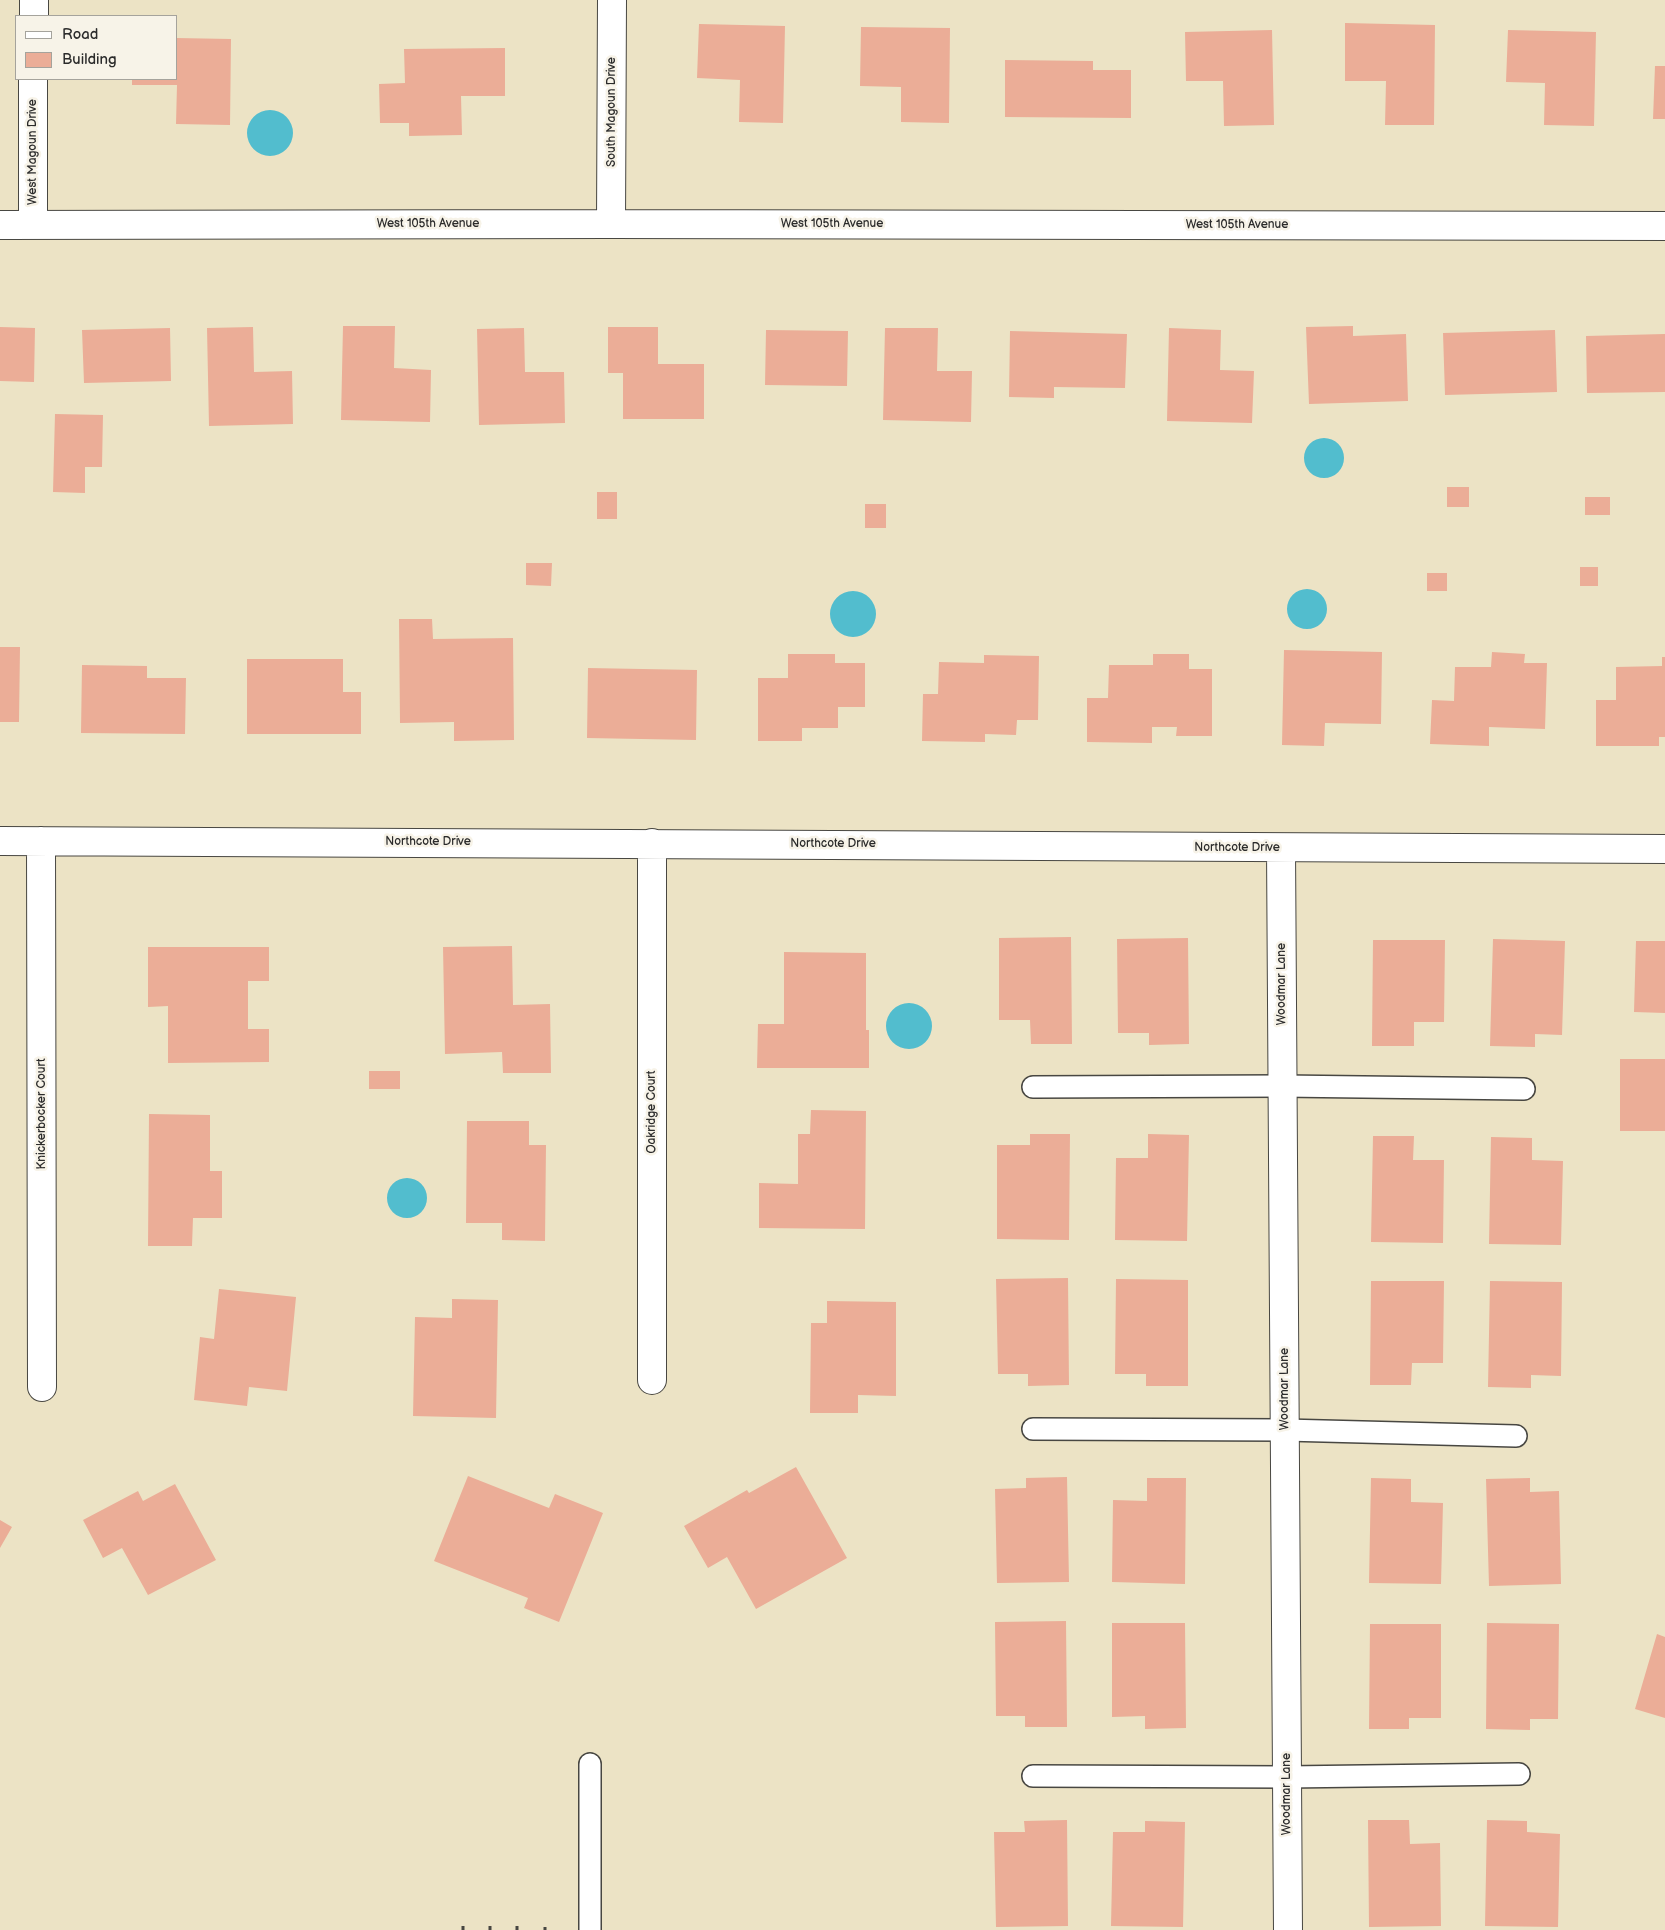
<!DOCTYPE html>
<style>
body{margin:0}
#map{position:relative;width:1665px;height:1930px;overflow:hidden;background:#ece3c5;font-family:"Balsamiq Sans",sans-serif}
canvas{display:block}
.legend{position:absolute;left:15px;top:15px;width:162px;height:65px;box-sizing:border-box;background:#f7f3e8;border:1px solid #a5a39c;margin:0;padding:6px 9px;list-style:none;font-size:15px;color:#2b2b2b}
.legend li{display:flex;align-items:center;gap:10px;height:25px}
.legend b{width:25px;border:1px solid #a5a39c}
</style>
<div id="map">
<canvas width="1665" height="1930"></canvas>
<ul class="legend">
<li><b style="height:6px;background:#fff"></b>Road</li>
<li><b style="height:14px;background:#ebad97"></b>Building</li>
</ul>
</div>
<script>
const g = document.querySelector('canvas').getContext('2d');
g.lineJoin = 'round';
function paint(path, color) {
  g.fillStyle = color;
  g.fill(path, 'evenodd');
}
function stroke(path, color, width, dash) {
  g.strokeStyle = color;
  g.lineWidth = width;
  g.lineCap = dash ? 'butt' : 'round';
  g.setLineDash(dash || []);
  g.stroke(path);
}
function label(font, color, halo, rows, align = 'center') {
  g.font = font + ' "Balsamiq Sans",sans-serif';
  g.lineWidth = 5;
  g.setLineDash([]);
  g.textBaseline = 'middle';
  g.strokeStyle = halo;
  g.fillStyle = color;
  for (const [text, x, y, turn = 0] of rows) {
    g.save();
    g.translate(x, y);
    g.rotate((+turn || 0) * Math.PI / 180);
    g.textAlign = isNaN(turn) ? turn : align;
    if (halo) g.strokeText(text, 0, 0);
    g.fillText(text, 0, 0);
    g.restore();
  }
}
const water = new Path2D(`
 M247 133a23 23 0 1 1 46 0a23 23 0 1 1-46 0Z
 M1304 458a20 20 0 1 1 40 0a20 20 0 1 1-40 0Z
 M1287 609a20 20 0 1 1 40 0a20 20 0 1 1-40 0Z
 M830 614a23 23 0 1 1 46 0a23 23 0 1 1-46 0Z
 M886 1026a23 23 0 1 1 46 0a23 23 0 1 1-46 0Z
 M387 1198a20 20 0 1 1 40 0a20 20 0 1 1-40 0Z`);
const building = new Path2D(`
 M1345 23 1435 25 1434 125H1385L1386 81H1345Z
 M699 24 785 26 783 123 739 122 740 80 697 78Z
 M861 27 950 28 949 123 901 122V87L860 86Z
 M1272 30 1274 125 1224 126 1223 81H1186L1185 32Z
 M1508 30 1596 32 1594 126 1544 125 1545 83 1506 82Z
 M176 38 231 39 230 125 176 124 177 85H132V79H176Z
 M505 48V96H461L462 135 409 136V123H380L379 84 405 83 404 49Z
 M1005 60 1093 61V70H1131V118L1005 117Z
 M1655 66H1665V119H1653Z
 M343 326H395L394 368 431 370 430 422 341 420Z
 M1353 326V336L1406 334 1408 401 1309 404 1306 327Z
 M0 327 35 328 34 382 0 381Z
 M253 327 254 372 292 371 293 424 209 426 207 328Z
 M608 327H658V364H704V419H623V373H608Z
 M170 328 171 381 84 383 82 330Z
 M524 328 525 372H564L565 423 479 425 477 329Z
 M885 328H938L937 371H972L971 422 883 420Z
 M1169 328 1221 330 1220 370 1254 371 1252 423 1167 421Z
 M766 330 848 331 847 386 765 385Z
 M1555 330 1557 392 1445 395 1443 333Z
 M1010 331 1127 334 1125 388 1054 387V398L1009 397Z
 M1665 334V392L1587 393 1586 336Z
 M55 414 103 415 102 467H85V493L53 492Z
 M1447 487H1469V507H1447Z
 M597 492H617V519H597Z
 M1585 497H1610V515H1585Z
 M865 504H886V528H865Z
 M526 563H552L551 586 526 585Z
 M1580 567H1598V586H1580Z
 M1427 573H1447V591H1427Z
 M399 619H432L433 639 513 638 514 740 454 741V722L400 723Z
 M0 647H20L19 722H0Z
 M1284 650 1382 652 1381 724 1325 723 1324 746 1282 745Z
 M1492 652 1525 654 1524 663H1547L1545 729 1489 727V746L1430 744 1432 700 1454 701 1455 667H1491Z
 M788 654H835V663H865V707H838V728H802V741H758V678H788Z
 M1153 654H1189V669H1212V736H1176L1177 727H1152V743L1087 742V698H1108L1109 665H1153Z
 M984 655 1039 656 1038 720H1017L1016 735 985 734V742L922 741 923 694H938L939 662 984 663Z
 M1662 657H1665V737H1659V746H1596V700H1616V667L1662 666Z
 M247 659H343V692H361V734H247Z
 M82 665 147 666V678H186L185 734 81 733Z
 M588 668 697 670 696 740 587 738Z
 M1071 937 1072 1044H1031L1030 1020H999V938Z
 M1188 938 1189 1044 1149 1045V1033H1118L1117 939Z
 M1493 939 1565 941 1562 1035 1535 1034V1047L1490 1046Z
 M1373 940H1445L1444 1022H1414V1046H1372Z
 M1636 941H1665V1013L1634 1012Z
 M512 946 513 1005 550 1004 551 1073H503L502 1052 445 1054 443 947Z
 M148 947H269V981H248V1029H269V1062L168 1063V1006L148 1007Z
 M784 952 866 953V1030H869V1068H757L758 1024H784Z
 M1620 1059H1665V1131H1620Z
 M369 1071H400V1089H369Z
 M811 1110 866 1111 865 1229 759 1228V1183L798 1184V1134H810Z
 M149 1114 210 1115V1171H222V1218H193L192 1246H148Z
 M467 1121H529V1145H546L545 1241 502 1240V1223H466Z
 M1030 1134H1070L1069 1240 997 1239V1145H1030Z
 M1148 1134 1189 1135 1187 1241 1115 1240 1116 1158H1148Z
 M1373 1136H1414L1413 1160H1444L1443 1243 1371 1242Z
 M1491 1137 1532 1138V1160L1563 1161 1561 1245 1489 1244Z
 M1068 1278 1069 1385 1028 1386V1374H998L996 1279Z
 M1116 1279 1188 1280V1386H1146V1374H1115Z
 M1371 1281H1444L1443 1363H1412L1411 1385H1370Z
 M1490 1281 1562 1282 1561 1376 1531 1375V1388L1488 1387Z
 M219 1289 296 1297 287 1391 249 1387 247 1406 194 1400 200 1337 214 1339Z
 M452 1299 498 1300 496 1418 413 1416 415 1317 452 1318Z
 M827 1301 896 1302V1396L858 1395V1413H810L811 1323H827Z
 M796 1467 847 1558 756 1609 727 1557 708 1568 684 1526 747 1490 749 1493Z
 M468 1476 549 1508 555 1494 603 1513 559 1622 524 1608 528 1598 434 1561Z
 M1067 1477 1069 1582 997 1583 995 1489 1026 1488V1478Z
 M1147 1478H1186L1185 1584 1112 1582 1113 1500 1147 1501Z
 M1371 1478 1411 1479V1502L1443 1503 1441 1584 1369 1583Z
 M1530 1478V1492L1559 1491 1561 1584 1489 1586 1486 1479Z
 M175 1484 216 1560 148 1595 122 1548 103 1558 83 1520 138 1491 143 1501Z
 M0 1520 12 1527 0 1548Z
 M1066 1621 1067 1727H1025V1716H996L995 1622Z
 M1112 1623H1185L1186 1728 1145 1729V1716L1112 1717Z
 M1487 1623 1559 1624 1558 1719H1530V1730L1486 1729Z
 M1370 1624H1441V1718H1409V1729H1369Z
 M1657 1634 1665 1637V1718L1635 1709Z
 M1067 1820 1068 1926 996 1927 994 1832H1025L1024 1821Z
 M1368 1820H1409L1410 1844 1440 1843 1441 1926 1369 1927Z
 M1487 1820 1527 1821V1832L1560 1834 1558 1927 1485 1926Z
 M1145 1821 1185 1822 1183 1927 1111 1926 1113 1832H1145Z`);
const path = new Path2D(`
 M517 1926V1930
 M545 1927V1930
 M463 1930V1926
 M490 1930V1926`);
const service = new Path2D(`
 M1033 1087 1282 1086 1524 1089
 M1033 1429 1285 1430 1516 1436
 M1033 1776 1287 1777 1519 1774
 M590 1930V1764`);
const minor = new Path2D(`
 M34 16V0
 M611 224 612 0
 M0 225 611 224 1665 226
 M33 225V79
 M0 841 1665 849
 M41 841 42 1387
 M1281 848 1288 1930
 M652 1380V843`);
const streetNames = [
 ["South Magoun Drive",612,112,-90],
 ["West Magoun Drive",33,152,-90],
 ["West 105th Avenue",428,224],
 ["West 105th Avenue",832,224],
 ["West 105th Avenue",1237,225],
 ["Northcote Drive",428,842],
 ["Northcote Drive",833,844],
 ["Northcote Drive",1237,848],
 ["Woodmar Lane",1282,984,-90],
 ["Oakridge Court",652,1112,-90],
 ["Knickerbocker Court",42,1114,-90],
 ["Woodmar Lane",1285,1389,-90],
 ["Woodmar Lane",1287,1794,-90]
];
paint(water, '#52bdce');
paint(building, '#ebad97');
stroke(service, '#484742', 24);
stroke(minor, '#484742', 30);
stroke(path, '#484742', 3, [4, 4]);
stroke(service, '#fff', 21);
stroke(minor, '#fff', 28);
label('12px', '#2b2b2b', '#f7f3e8', streetNames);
</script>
